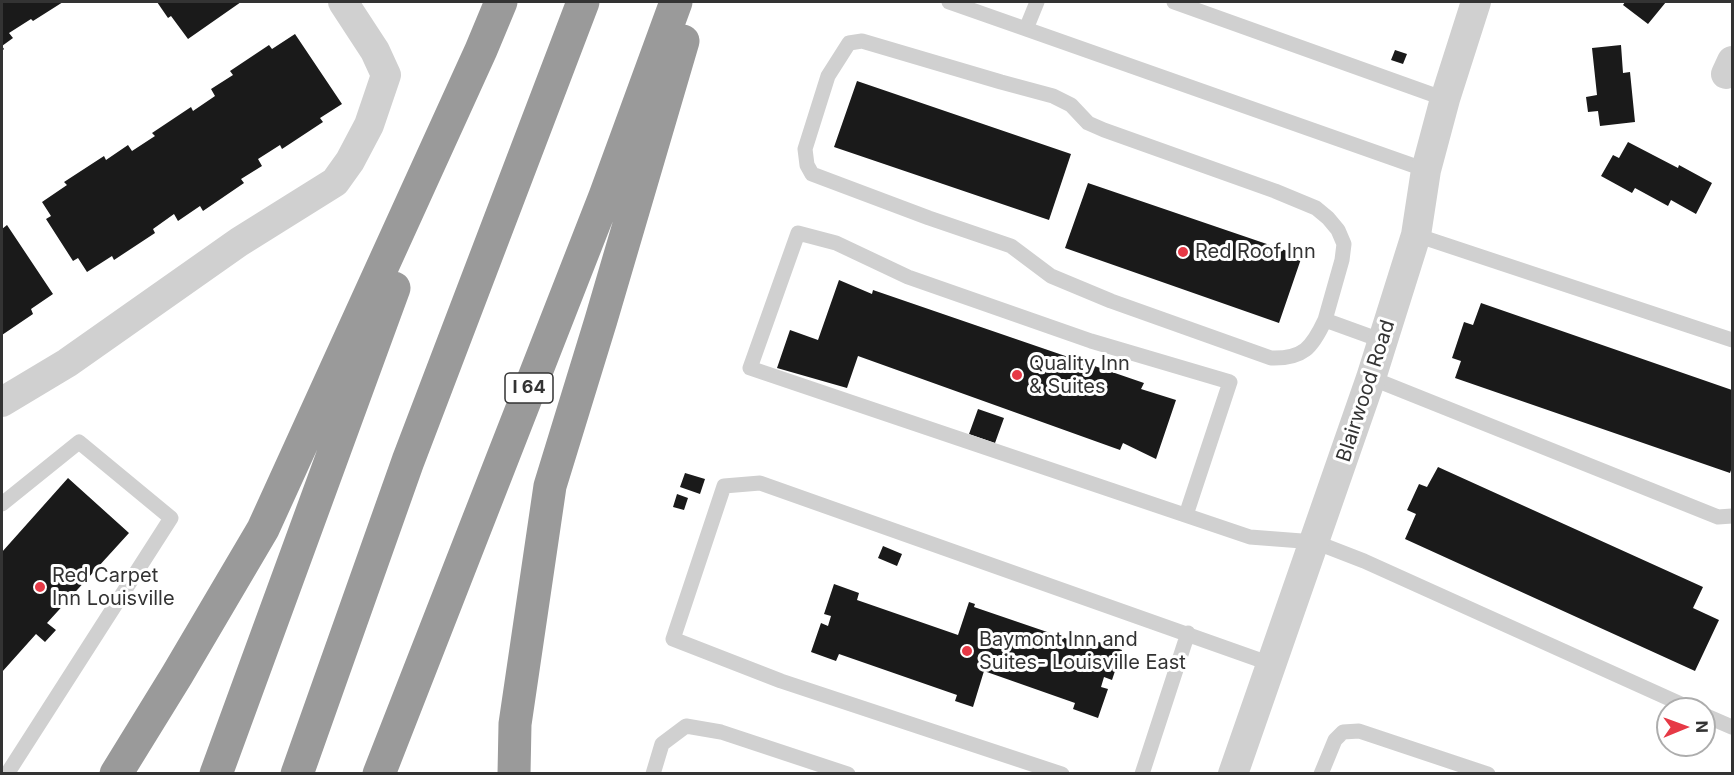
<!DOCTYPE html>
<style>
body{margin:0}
#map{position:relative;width:1734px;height:775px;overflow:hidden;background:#fff;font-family:Inter,sans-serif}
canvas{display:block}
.frame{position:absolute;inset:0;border:3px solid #333;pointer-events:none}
.north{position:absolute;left:1656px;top:697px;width:60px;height:60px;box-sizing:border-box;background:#fff;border:2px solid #adadad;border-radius:50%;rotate:89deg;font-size:16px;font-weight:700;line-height:24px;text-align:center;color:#333}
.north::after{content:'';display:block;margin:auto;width:21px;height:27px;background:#e63946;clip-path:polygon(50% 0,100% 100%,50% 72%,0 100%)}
</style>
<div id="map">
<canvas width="1734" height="775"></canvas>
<div class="frame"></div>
<div class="north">N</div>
</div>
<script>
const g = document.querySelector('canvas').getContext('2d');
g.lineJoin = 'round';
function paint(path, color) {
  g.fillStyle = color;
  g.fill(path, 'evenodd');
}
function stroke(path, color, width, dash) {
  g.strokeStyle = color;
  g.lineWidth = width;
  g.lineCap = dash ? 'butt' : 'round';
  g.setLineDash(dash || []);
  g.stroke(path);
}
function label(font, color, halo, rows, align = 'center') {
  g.font = font + ' Inter,sans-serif';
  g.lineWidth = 6;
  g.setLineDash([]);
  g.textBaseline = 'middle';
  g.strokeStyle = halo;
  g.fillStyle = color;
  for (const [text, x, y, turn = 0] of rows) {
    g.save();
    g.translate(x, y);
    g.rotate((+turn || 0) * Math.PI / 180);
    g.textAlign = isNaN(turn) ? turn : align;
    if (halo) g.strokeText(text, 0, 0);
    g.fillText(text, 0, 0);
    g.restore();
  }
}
const building = new Path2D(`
 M2 2H63L33 21 31 19 9 33 13 38 2 46 4 49 2 51Z
 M157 2H241L188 39 171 16 168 18Z
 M1625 2H1666L1648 24 1623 5Z
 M295 34 342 104 320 118 323 122 282 149 280 145 258 159 262 166 241 179 244 183 203 211 200 206 178 221 174 214 153 229 155 233 114 260 112 256 87 272 78 258 73 261 46 219 51 216 42 202 67 185 64 182 104 156 106 160 128 145 132 151 155 136 152 133 191 107 193 111 215 96 211 89 233 75 230 71 269 45 272 49Z
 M1621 45 1623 73 1630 72 1635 122 1600 126 1598 111 1588 112 1586 97 1597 95 1592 48Z
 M1395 50 1407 54 1403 64 1391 60Z
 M857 81 1071 154 1049 220 834 147Z
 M1628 142 1678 168 1679 165 1712 183 1696 214 1671 200 1668 206 1635 188 1632 193 1601 176 1613 155 1619 158Z
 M1088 183 1302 256 1279 323 1065 248Z
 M7 225 53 294 31 309 33 314 2 335V229Z
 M839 280 872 294 873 290 1144 383 1141 389 1176 400 1156 459 1123 443 1120 450 858 356 847 388 777 368 790 330 818 340Z
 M1481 303 1732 390V467L1730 473 1455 378 1461 361 1452 358 1464 322 1473 325Z
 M978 409 1004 418 995 443 969 434Z
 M1438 467 1703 587 1693 608 1719 620 1695 671 1405 539 1416 514 1407 510 1419 484 1427 487Z
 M685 473 705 479 700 494 680 487Z
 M68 478 129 533 47 623 56 630 45 642 36 634 2 672V552Z
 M677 494 688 498 684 510 673 507Z
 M883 546 902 554 897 566 878 558Z
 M834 584 859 593 857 600 958 635 969 602 975 604 974 607 1094 648 1096 641 1122 650 1112 680 1104 677 1101 687 1108 689 1098 718 1073 709 1075 703 984 671 973 707 955 701 957 695 839 654 836 661 811 652 821 623 828 626 831 616 824 614Z`);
const lane = new Path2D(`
 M949 2 1026 29
 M1037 2 1026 29 1426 170
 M1174 2 1445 99
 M1416 235 1732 340
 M1325 320C1312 348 1303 359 1271 358L1111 301 1051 276 1011 246 929 218 812 174 807 165 805 149 828 76 849 43 862 41 1001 82 1053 96 1071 105 1088 123 1104 130 1275 191 1316 208 1328 218 1338 230 1344 244 1342 260 1325 320 1383 341
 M1371 378 1718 517 1732 516
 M2 504 79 442 171 518 7 774
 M1186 515 1230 382 1091 341 908 277 836 243 798 233 750 368 1250 537 1315 542 1364 561 1692 709
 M1704 715 1732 727
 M653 774 662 744 686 726 721 732 848 774
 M1062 774 781 681 673 639 724 486 760 483 1271 664
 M1142 774 1188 633
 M1321 774 1335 740 1343 732 1359 731 1488 774`);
const street = new Path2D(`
 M1726 74 1732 61
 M2 402 67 363 239 242 335 182 350 161 369 125 386 75 375 51 343 2
 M1233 774 1371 378 1416 235 1426 170 1445 99 1476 2`);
const highway = new Path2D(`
 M116 774 177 675 263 529 481 50 501 2
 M216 774 394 288
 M297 774 408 461 583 2
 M379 774 605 196 676 2
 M514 774 515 724 550 486 601 320 683 41`);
const markers = [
 [1183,252,6,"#e63946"],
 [1017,375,6,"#e63946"],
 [40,587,6,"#e63946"],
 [967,651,6,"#e63946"]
];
const shields = [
 [529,388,48]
];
const shieldNames = [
 ["I 64",529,388]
];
const poiNames = [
 ["Red Roof Inn",1195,252],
 ["Quality Inn",1029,364],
 ["& Suites",1029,387],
 ["Red Carpet",52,576],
 ["Inn Louisville",52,599],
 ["Baymont Inn and",979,640],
 ["Suites- Louisville East",979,663]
];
const streetNames = [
 ["Blairwood Road",1366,391,-72]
];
paint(building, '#1a1a1a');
stroke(lane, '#d0d0d0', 15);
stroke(street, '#d0d0d0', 30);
stroke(highway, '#9a9a9a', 33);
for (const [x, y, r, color] of markers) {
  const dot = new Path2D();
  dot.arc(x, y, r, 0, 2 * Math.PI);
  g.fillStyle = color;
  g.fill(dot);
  stroke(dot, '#fff', 2);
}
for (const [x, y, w] of shields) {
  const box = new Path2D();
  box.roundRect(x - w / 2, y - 15, w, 30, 4.5);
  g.fillStyle = '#fff';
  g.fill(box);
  stroke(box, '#333', 1.5);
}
label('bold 18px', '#333', null, shieldNames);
label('20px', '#333', '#fff', poiNames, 'left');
label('20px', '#333', '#fff', streetNames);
</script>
